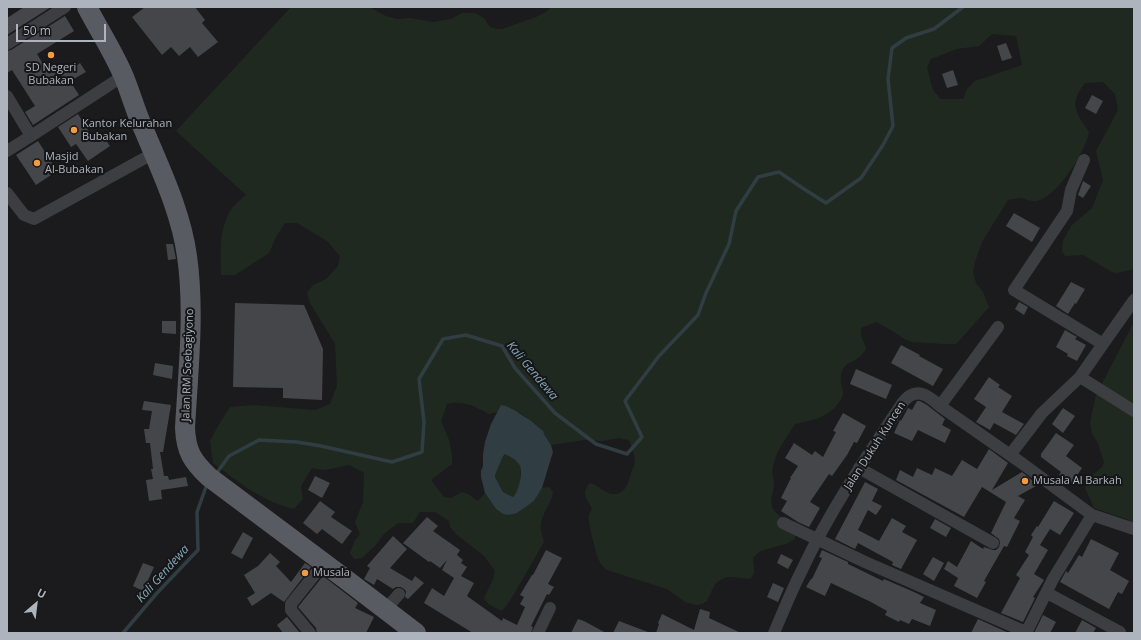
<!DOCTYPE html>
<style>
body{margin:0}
#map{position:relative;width:1141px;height:640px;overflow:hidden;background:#1b1b1d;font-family:"Open Sans",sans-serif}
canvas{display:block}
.frame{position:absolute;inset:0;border:8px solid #adb4bd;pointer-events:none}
.north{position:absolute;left:16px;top:584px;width:40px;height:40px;-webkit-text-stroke:3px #161618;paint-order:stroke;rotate:28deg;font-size:11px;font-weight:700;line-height:16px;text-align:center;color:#adb4bd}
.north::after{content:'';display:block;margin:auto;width:14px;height:18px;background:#adb4bd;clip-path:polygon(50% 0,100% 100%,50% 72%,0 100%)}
.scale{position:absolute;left:16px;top:24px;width:90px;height:18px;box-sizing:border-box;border:2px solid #adb4bd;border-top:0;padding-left:5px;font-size:12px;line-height:14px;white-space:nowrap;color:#adb4bd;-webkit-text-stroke:3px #161618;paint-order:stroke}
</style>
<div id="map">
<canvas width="1141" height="640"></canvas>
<div class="frame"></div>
<div class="north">U</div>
<div class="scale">50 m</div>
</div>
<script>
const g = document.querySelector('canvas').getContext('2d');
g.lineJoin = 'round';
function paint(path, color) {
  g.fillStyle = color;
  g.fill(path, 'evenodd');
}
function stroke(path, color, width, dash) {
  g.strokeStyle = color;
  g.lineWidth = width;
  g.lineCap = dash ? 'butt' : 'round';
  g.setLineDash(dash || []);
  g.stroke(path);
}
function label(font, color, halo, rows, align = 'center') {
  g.font = font + ' "Open Sans",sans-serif';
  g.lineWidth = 4;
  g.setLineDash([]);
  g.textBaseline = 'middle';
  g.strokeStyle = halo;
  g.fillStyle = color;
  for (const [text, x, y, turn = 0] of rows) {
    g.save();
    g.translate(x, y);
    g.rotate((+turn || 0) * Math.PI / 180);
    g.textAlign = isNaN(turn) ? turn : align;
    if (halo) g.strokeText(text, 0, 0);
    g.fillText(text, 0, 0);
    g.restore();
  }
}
const green = new Path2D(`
 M291 7H369L386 16 397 19 410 18 433 22 451 19 462 13H475L484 18 490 27 496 29H502L536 17 546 12 551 7H1134V269L1117 273 1112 272 1083 255 1065 256 1062 251 1063 241 1071 226 1092 208 1103 180 1096 151 1118 110 1115 94 1103 82 1085 83C1068 105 1076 112 1089 132 1086 151 1056 199 1036 201 1031 202 1026 199 1021 198 1017 198 1012 199 1008 200L982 242 975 262 973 272 976 283 983 292 989 307 968 331 956 344H944L912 342 906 340 891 330 876 322 861 328C860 340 865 340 866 349 864 352 861 356 858 358 853 362 846 363 843 369 839 375 841 384 843 391 844 396 840 401 837 405 823 420 814 419 795 424 787 437 776 451 773 466 771 472 774 478 774 485 773 494 769 499 773 509L795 533V539L786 544 760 551 753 558C753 567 757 572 750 579L733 577H727L722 579 717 582 714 586 707 601 702 604 696 605 685 602 667 589 607 570C596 562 596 549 592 537 591 530 588 521 589 515 589 513 591 511 592 509 588 499 580 494 590 483 599 485 605 495 615 494 627 493 629 480 632 470 633 468 635 464 635 461 635 456 631 446 629 440L619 438 602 441 584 440 551 445C549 442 546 439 545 437 544 435 543 432 542 431 536 422 512 407 501 405L498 412 489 414C475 406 463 400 447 404L441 421 449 440 452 455V464L431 480 444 497 451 498 462 492 468 494 478 501 485 493 496 509 503 514 509 515 517 513 534 501 542 488 549 487 553 492C552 502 545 509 542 519 539 526 542 534 544 542L510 601 502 611C496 608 487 605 484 598L493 579 495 571 484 556 456 534 450 527 449 521 435 512H420L413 523H398L385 533 375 546 362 558 354 559 350 553 355 540 360 534 355 522 363 502 364 473 349 465 325 470 312 468 301 486 303 499 294 509C263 502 237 481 213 463L210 441 218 426 230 407 253 405 315 410 330 404 337 386 335 344 310 303 307 293 313 285 326 279 338 266 340 256 327 241 297 223H285L276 237 269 253 235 275H221C221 251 218 230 232 208 236 203 241 199 246 195L176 131ZM992 34 1016 36 1022 65 975 81 967 89 963 99H941L933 90 927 68 931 59 957 49 979 46Z
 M1134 322V526L1129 520 1094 508 1085 488 1089 478 1102 467 1104 462 1098 443 1092 434 1090 423 1096 395Z
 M505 453 517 461 521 468 520 485 516 495 513 497 503 492 495 477V475L503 455Z`);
const water = new Path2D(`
 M501 405 506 406 516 411 520 414 530 420 543 431 545 436 551 445 553 452 542 488 534 501 517 513 509 515 503 514 496 509 485 493 481 477V471L483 466V454L485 442 491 424ZM505 454C511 457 517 460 520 466 523 472 519 492 513 497L503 492 495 477V475L503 456Z`);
const stream = new Path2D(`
 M216 474 229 456 259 440 297 442 321 446 392 462 422 452 424 422 419 379 443 339 466 335 502 346 515 368 555 413 596 444 627 454 642 437 625 401 659 356 698 315 706 293 729 244 736 211 758 177 779 172 804 189 826 203 861 178 883 145 893 126 888 79 892 48 906 38 934 29 963 7
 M123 633 157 593 198 550 197 512 206 487 208 484`);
const building = new Path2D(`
 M24 7H51L7 35V18Z
 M145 7H195L205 20 202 23 218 42 198 57 190 47 179 56 171 47 162 55 132 17Z
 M65 16 74 31 37 54 49 74 65 64 69 71 80 63 86 72 70 81 79 95 33 125 25 112 35 106 12 70 7 73V51L11 50Z
 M1006 43 1012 58 1002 61 997 46Z
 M953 70 958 85 947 88 942 74Z
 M1092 95 1103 101 1096 114 1085 108Z
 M78 114 93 138 101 133 110 146 88 161 76 144 71 147 58 127Z
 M38 141 57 171 36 185 16 155Z
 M1083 181 1091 186 1083 198 1078 195Z
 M1014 213 1040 228 1032 242 1006 226Z
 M166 244H173L176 259 168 260Z
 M1071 282 1085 289 1076 304 1075 303 1068 314 1056 306Z
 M1019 302 1028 307 1024 315 1015 309Z
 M235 303 304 305 323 349 322 400 283 398V388L233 387Z
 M162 321H176V334L162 333Z
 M1065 330 1077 337 1075 339 1086 345 1077 361 1067 356 1068 354 1056 347Z
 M901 345 920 355 919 356 943 369 933 386 891 363Z
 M155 363 173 366 172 379 153 375Z
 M856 369 892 385 886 399 850 384Z
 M989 377 1000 385 998 387 1012 396 1002 412 1024 424 1016 435 994 423 990 430 976 422 986 407 974 399Z
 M144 401 171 405 163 452H160L164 476H168L169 480 186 477 188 486 161 490 162 499 149 501 146 480 153 479 151 469H153L150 443H146L144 429H149L152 411 142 410Z
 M917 401H920L927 405 945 419 942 425 951 430 945 443 918 430 912 441 894 433 900 420 901 421 908 408 912 410Z
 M1063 408 1075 416 1063 433 1052 424Z
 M843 413 866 426 857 443 854 442 847 455 832 476 829 474 810 502 820 508 809 527 798 522 781 511 787 501 781 498 791 478H790L798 466 785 458 794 443 812 455 815 451 823 457 836 432 833 431Z
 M1056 433 1074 445 1066 456 1082 468 1071 484 1059 475 1061 472 1041 457V454Z
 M989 449 1008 463 992 490 1022 472 1033 481 1036 486 1018 496 1025 500 1014 518 1020 521 1007 547 1004 546 984 581 986 582 977 598 954 586 958 578 944 569 948 561 957 567 971 541 983 549 984 547 993 550H996L999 547 1000 543 999 539 991 533 1006 502 982 487 964 517 896 480 900 470 913 477 917 468 932 475 935 468 952 476 962 460 977 469Z
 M315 476 330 483 322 498 308 490Z
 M865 482 878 489 872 501 882 506 876 515 868 510 858 530 879 541 892 518 906 526 902 532 917 540 901 569 892 565 893 562 858 543 855 549 835 539Z
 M320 501 335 512 331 517 352 531 342 544 322 529 317 534 303 523Z
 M1054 501 1074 513 1060 535 1050 529 1040 545 1048 550 1034 574 1044 580 1033 597 1035 598 1023 622 1001 613 1020 578 1016 575 1029 555 1025 552 1033 537 1031 535 1037 526 1038 527Z
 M427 517 438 526 433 531 460 550 457 555 463 560 461 563 467 567 461 576 474 583 467 596 502 621 503 618 517 625 525 607 520 604 524 597 520 595 532 575H533L546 550 562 558 548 584 554 587 549 595 547 594 531 626 533 627 531 633H473L424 603 432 588 444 596 454 578 442 570 447 560 440 568 430 561 429 562 403 543Z
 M935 519 951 528 946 537 930 528Z
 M243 532 253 538 242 559 231 553Z
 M393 536 407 549 390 568 412 581 415 576 424 583 408 599 405 597 406 591 404 589 401 587H396L393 589 377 579 374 585 364 579 370 568 367 566Z
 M1091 539 1119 553 1110 570 1129 581 1122 594 1118 592 1109 609 1060 582 1066 571 1068 573 1079 555 1082 557Z
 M822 550 848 562V564L883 581 884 579 914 592 924 597 920 603 936 610 930 626 912 619 909 624 900 620 899 622 885 615 887 611 871 602 831 583 825 596 806 587 811 579H812L822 558 819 557Z
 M270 553 280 562 276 566 291 582 305 563 311 567 284 602 271 593 252 606 247 598 255 593 244 575 258 566Z
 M781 554 793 560 788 569 777 563Z
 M933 557 944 563 934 581 923 574Z
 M143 563 154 567 143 591 133 586Z
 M323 576 358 603 355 608 374 617 366 633H317L316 628 298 607Z
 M773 583 784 588 778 602 767 597Z
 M700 609 710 612 709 618 741 633H656L659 624 658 623 662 614 694 630Z
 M1043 615 1056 622 1050 633H1034Z
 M287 617 300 633H283L277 625Z
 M578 619 584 621 606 633H571Z
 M978 619 1009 633H971Z
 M1082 620 1096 628 1093 633H1075Z
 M619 621 648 632 647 633H613Z`);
const minor = new Path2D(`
 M7 44 65 7
 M7 96 31 136 123 76
 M7 151 31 136
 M7 193 24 215 34 219 154 153
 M1103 344 1134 300
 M1080 377 1134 411
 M940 406 998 327
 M1010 455 1042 413 1080 377 1103 344 1014 290 1067 211 1071 190 1084 160
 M859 468 993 543
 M1092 515 1134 529
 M783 523 865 562 1026 632
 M1047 593 1120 632
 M385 610 399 594
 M310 633 291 610V604L324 563
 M538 633 550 608
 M774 633C783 612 791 592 801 572 829 512 866 457 903 402 916 386 928 395 940 406L1023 464 1092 515 1053 579 1026 633`);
const primary = new Path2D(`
 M87 7C99 30 114 53 124 77 131 94 136 113 144 130 161 171 181 212 187 256 195 312 188 372 185 428 186 451 192 461 209 477L344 578 416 633`);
const markers = [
 [51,55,4,"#f49b3c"],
 [74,130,4,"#f49b3c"],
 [37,163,4,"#f49b3c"],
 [1025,481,4,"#f49b3c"],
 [305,573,4,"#f49b3c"]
];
const poiNames = [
 ["SD Negeri",51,68,"center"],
 ["Bubakan",51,81,"center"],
 ["Kantor Kelurahan",82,124],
 ["Bubakan",82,137],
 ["Masjid",45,157],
 ["Al-Bubakan",45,170],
 ["Musala Al Barkah",1033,481],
 ["Musala",313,573]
];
const streetNames = [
 ["Jalan RM Soebagiyono",188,365,-88],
 ["Jalan Dukuh Kuncen",875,446,-57]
];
const waterNames = [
 ["Kali Gendewa",532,371,50],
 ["Kali Gendewa",163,574,-48]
];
paint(green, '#202920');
paint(water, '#303d42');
stroke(stream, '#303d42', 3.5);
paint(building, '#45464a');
stroke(minor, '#3c3e42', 12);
stroke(primary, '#585b61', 20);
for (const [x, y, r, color] of markers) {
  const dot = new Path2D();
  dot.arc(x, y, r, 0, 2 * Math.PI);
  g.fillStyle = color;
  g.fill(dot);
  stroke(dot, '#161618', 1.5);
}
label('11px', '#adb4bd', '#161618', poiNames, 'left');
label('11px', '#adb4bd', '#161618', streetNames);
label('italic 12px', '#85a7b7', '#161618', waterNames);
</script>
